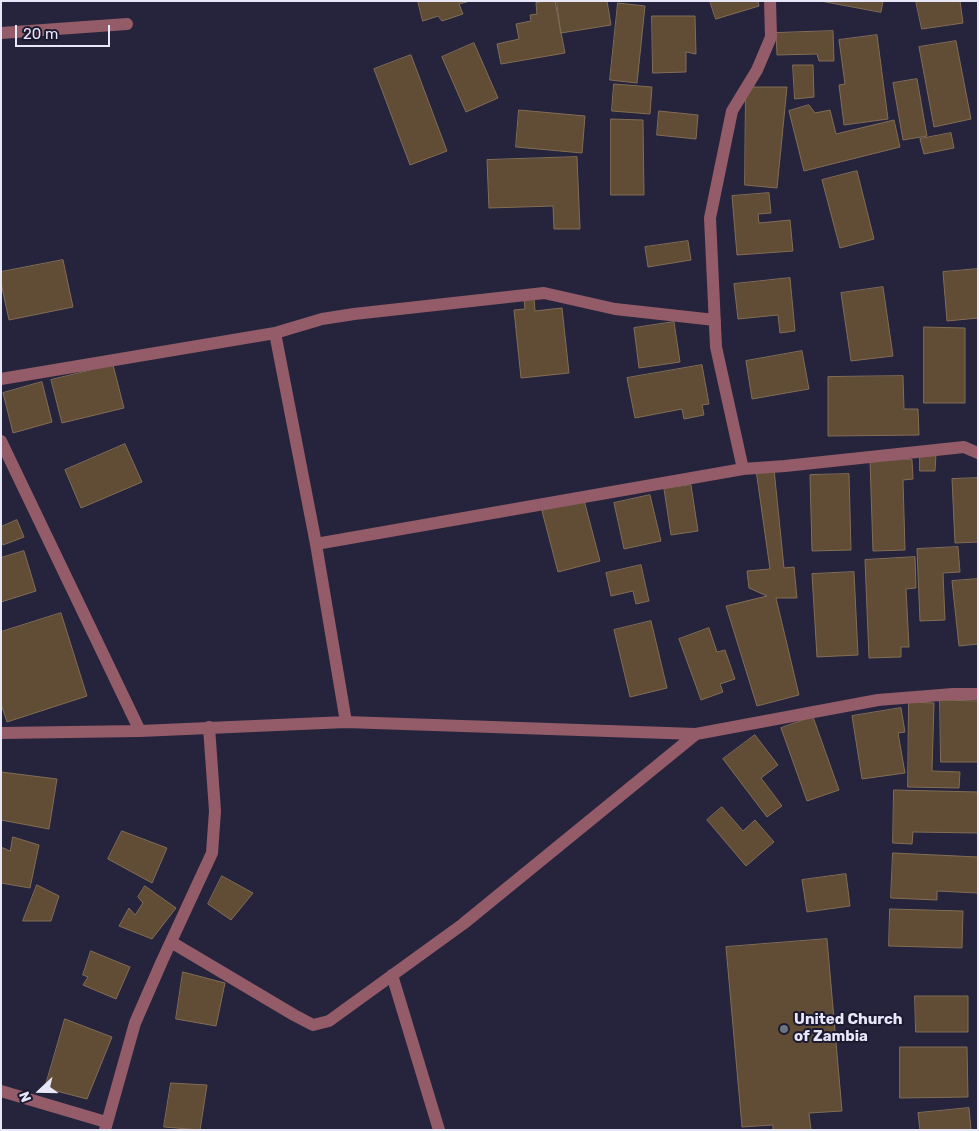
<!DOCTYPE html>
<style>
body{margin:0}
#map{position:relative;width:979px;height:1131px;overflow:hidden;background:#25243c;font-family:Rubik,sans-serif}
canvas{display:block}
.frame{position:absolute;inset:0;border:2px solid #e7e7f8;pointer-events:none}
.north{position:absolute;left:15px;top:1066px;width:50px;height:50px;-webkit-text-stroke:4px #1c1a31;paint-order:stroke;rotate:249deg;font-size:14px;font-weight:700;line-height:20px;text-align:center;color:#e7e7f8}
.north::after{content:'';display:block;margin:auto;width:18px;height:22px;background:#e7e7f8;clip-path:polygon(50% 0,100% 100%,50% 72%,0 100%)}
.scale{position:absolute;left:15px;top:25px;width:95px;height:22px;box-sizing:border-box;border:2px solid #e7e7f8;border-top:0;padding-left:6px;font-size:15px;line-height:18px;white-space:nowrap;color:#e7e7f8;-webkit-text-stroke:4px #1c1a31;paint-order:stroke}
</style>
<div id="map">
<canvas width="979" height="1131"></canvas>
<div class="frame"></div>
<div class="north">N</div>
<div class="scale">20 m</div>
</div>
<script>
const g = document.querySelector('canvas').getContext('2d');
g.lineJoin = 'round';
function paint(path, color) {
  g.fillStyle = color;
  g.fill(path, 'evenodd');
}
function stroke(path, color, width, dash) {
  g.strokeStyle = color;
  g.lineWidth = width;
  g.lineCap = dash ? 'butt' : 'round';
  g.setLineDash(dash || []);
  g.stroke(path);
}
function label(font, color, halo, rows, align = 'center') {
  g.font = font + ' Rubik,sans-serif';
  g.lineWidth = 4;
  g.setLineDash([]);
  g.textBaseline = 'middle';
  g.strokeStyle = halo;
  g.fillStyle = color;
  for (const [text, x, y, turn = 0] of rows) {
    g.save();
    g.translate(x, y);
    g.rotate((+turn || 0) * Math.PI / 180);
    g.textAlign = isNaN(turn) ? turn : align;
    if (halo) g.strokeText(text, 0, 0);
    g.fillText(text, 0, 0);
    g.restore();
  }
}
const building = new Path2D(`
 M418 1H470L459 4 463 14 442 21 438 16 423 21Z
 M546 1H555L565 53 501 64 497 44 519 39 516 24 531 21 530 15 537 14 536 3Z
 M557 1H607L611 25 561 33Z
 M710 1H758L759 6 716 19Z
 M821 1H883L881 12Z
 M916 1H960L963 23 922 29Z
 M618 3 645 6 637 83 610 80Z
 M652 16H695L696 54 686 52V72L653 73Z
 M833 31 834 61H819L817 54 777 55 776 33Z
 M877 35 888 119 844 125 839 85 845 84 839 40Z
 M956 41 971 119 934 127 919 47Z
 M474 43 498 98 466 112 442 57Z
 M411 55 447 151 410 165 374 69Z
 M793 65H813L814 97 795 99Z
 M917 79 927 136 903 140 893 83Z
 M614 84 652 87 650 114 612 111Z
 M746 87H787L777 188 745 185Z
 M809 105 815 113 830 110 836 134 894 120 900 147 804 171 789 111Z
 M519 110 585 116 582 153 516 147Z
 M659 111 698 115 696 139 657 135Z
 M611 119 643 120 644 195H611Z
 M951 133 954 148 924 154 920 139Z
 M577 157 580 229H554L553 206 489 208 487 160Z
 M857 171 874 239 840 248 822 180Z
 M769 193 771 213 758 214 759 223 790 220 793 251 737 255 732 196Z
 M688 241 691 260 648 267 645 247Z
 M63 260 73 307 9 320 1 283V272Z
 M978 269V318L947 321 943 272Z
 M790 278 795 331 780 333 778 315 738 319 734 284Z
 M883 287 893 356 851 361 841 293Z
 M534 298 535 311 562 308 569 373 521 378 514 310 525 309 524 299Z
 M674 322 680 362 639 368 634 328Z
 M924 327 965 328V403H924Z
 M802 351 809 389 752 399 746 361Z
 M113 365 124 408 62 423 51 380Z
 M702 365 709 404 702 405 704 415 684 419 682 409 635 418 627 378Z
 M903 376 904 409H918L919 435 828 436V377Z
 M42 382 52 422 13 433 3 393Z
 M125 444 142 482 81 508 65 470Z
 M920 454H936L935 471H920Z
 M912 460 913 479 903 480 905 550 873 551 870 461Z
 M774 469 784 568 794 567 797 598H776L799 695 757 706 726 606 767 596 749 588 747 571 770 569 756 470Z
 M849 474 851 550 812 551 810 475Z
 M978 478V542L955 543 952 479Z
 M691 485 698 531 671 535 664 489Z
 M650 495 661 541 624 549 614 503Z
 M584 500 600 561 558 572 542 511Z
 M17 520 24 537 3 545 1 541V527Z
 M958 547 960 572 943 573 945 620 920 621 917 549Z
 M24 551 36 591 1 602V558Z
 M915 557 916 588 906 589 909 647H901V657L869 658 865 560Z
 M641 565 649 601 636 604 633 591 611 596 606 573Z
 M854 572 858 655 817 657 812 574Z
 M978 579V644L959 646 952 581Z
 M61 613 87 696 7 722 1 704V632Z
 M651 621 667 688 630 697 614 630Z
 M709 628 717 652 725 650 735 679 720 684 723 692 701 700 679 639Z
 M940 700 978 701V762H941Z
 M909 702 934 703 932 771 960 772 959 788 908 787Z
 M901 708 905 732 898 733 905 773 862 779 852 716Z
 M813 717 839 790 807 801 781 728Z
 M755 735 778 765 761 778 782 806 767 817 723 759Z
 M1 772 57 779 49 829 1 820Z
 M894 790 978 792V833L913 832 912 844 893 843Z
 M722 807 743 831 755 820 774 842 746 866 707 820Z
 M122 831 167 848 152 883 108 859Z
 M13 837 39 845 30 888 1 883V847L10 851Z
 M893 853 978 857V893L937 891V900L891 898Z
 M846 874 850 906 807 912 802 880Z
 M222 876 253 893 231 920 208 904Z
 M37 885 59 896 51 921H23Z
 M145 886 176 908 152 939 119 926 129 908 135 915 143 903 138 897Z
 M890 909 963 911 962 948 889 946Z
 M827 939 842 1111 809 1113 811 1130H773V1125L742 1127 726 947Z
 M91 951 130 967 116 999 83 985 88 977 83 975Z
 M183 972 225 983 216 1026 176 1019Z
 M915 996H968V1032H916Z
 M65 1019 112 1037 87 1099 45 1088Z
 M900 1047H967L968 1097 900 1098Z
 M171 1083 207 1085 200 1130 164 1127Z
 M969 1108 971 1130H920L918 1113Z`);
const street = new Path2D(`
 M1 33 127 24
 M275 333 322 319 354 314 544 293 615 309 715 320
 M1 379 275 333 316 544 346 722
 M1 441 140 731
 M743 469 716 347 710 218 732 111 757 70 771 37 770 1
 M316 544 743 469 785 466 964 447 978 453
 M1 733 140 731 346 722 696 734 878 700 953 694H978
 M171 942 294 1015 313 1025 329 1021 463 924 696 734
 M392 975 439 1130
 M1 1091 106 1122
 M105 1130 135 1023 162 961 212 853 215 811 209 727`);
const markers = [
 [784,1029,5,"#6b7280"]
];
const poiNames = [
 ["United Church",794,1020],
 ["of Zambia",794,1037]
];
paint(building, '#614d36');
stroke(building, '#826d55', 1);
stroke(street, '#935c68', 12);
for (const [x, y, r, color] of markers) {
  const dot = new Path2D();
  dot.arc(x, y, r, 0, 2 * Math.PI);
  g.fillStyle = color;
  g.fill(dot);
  stroke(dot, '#1c1a31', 2);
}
label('bold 15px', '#e7e7f8', '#1c1a31', poiNames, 'left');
</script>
